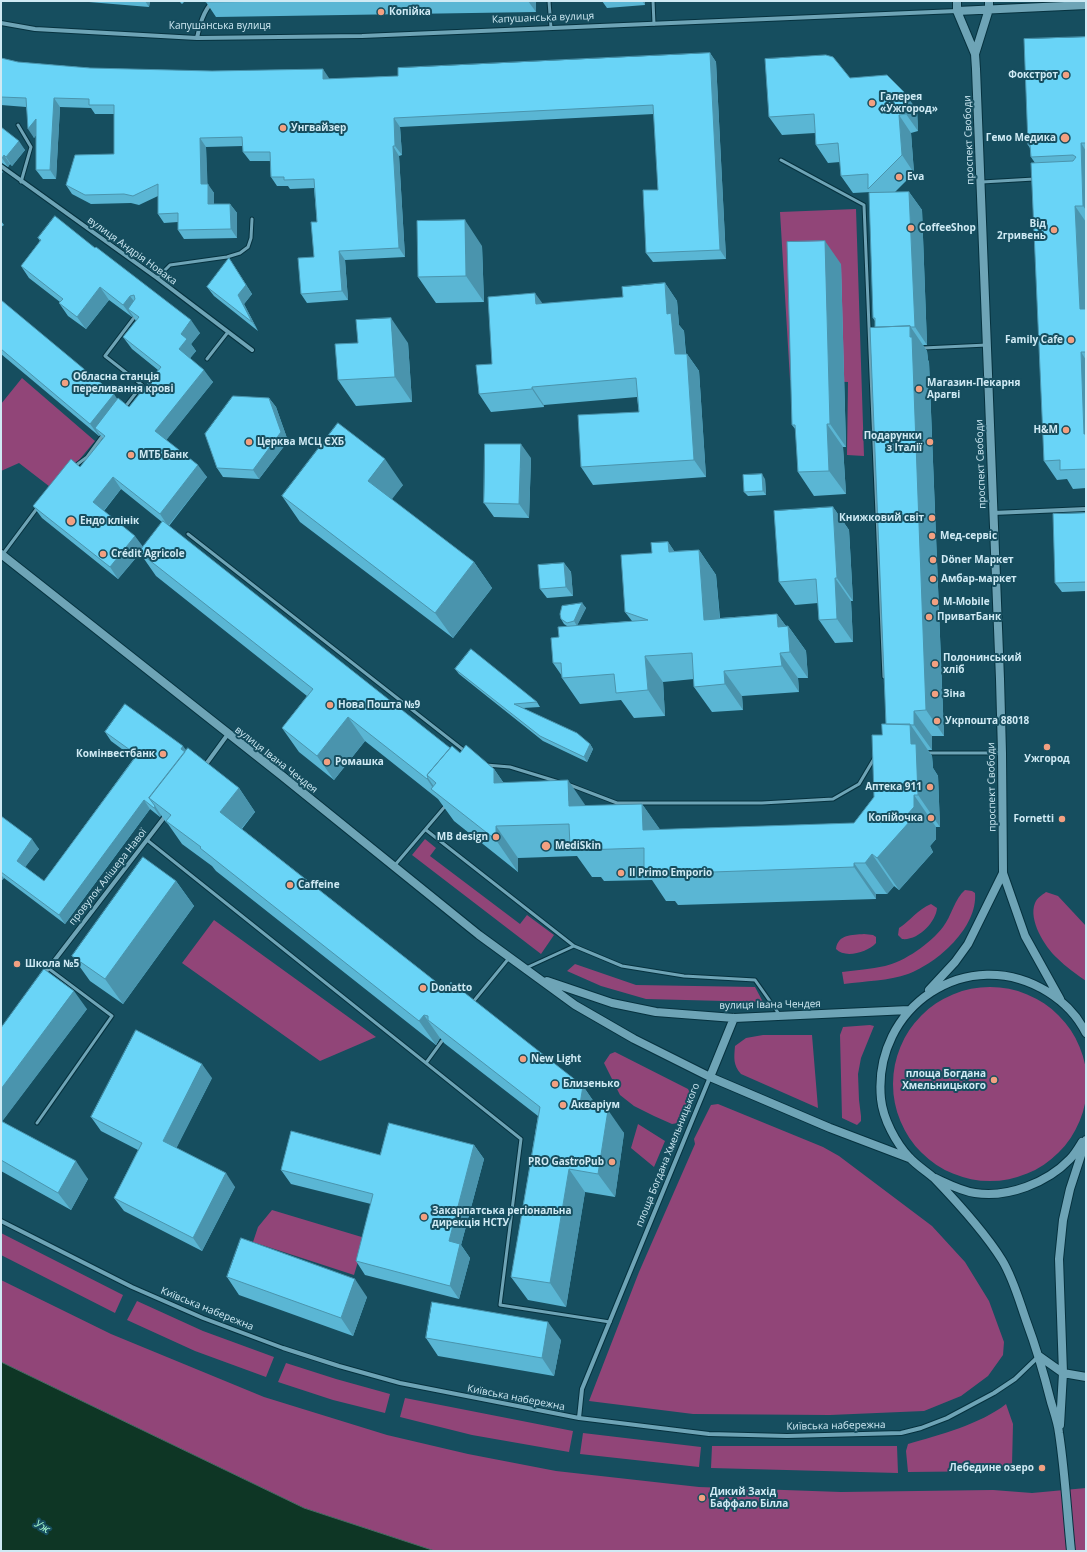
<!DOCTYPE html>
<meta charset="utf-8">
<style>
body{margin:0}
#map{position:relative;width:1087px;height:1552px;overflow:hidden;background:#164e5f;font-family:"Open Sans",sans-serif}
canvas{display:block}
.frame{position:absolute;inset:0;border:2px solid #cfeaf4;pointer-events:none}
</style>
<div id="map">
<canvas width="1087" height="1552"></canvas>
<div class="frame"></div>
</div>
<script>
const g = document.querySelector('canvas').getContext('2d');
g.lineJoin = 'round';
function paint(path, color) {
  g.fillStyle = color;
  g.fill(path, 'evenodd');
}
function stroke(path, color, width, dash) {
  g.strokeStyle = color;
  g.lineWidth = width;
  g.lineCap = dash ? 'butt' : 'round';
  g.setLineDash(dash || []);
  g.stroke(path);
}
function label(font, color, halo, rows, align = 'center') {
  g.font = font + ' "Open Sans",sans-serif';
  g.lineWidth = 4;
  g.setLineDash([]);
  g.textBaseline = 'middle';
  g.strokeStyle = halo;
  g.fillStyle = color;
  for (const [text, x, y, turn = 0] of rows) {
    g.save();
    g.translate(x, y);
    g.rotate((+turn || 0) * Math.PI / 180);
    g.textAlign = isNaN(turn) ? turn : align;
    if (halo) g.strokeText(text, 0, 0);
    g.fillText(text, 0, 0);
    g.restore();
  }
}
const green = new Path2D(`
 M856 209 864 456 847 455 848 382 790 380 780 212Z
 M22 378 95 441 54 490 19 463 1 471V404Z
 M425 839 436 848 430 856 520 924 527 915 554 935 541 954 412 855Z
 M965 890 972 891 975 893C978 927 938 963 908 974 889 981 865 981 844 984L842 972C856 970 871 969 885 966 904 962 931 943 943 927 951 917 955 898 965 890Z
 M1046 892 1058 896 1086 926V981C1076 974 1066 967 1057 958 1045 947 1028 920 1035 903 1037 898 1042 895 1046 892Z
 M931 904 937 908C936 922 918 941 902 939L898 935 899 928C910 921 918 909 931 904Z
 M214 920 376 1037 320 1061 182 963Z
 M864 934 873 935 876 937V943C868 952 845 959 836 949 838 934 852 935 864 934Z
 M575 964 636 985 755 987 763 1002 646 999 601 986 567 971Z
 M893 1084a97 97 0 1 1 194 0a97 97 0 1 1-194 0Z
 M870 1025 874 1026 861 1058 858 1074 859 1100 861 1116V1121L857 1125 842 1118 840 1035 843 1027Z
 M763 1035H812L818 1108 741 1074C733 1065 734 1058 735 1046L746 1038Z
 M615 1052 688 1089 691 1095 678 1123 672 1124 654 1116 634 1106 620 1095 604 1063 610 1054Z
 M718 1104 823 1147 839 1156 932 1226 965 1262 989 1301 1004 1342 1003 1355 988 1376 961 1396 924 1411 830 1415 693 1414 589 1401 639 1272 695 1144 694 1139 711 1105Z
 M638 1124 665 1141 654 1167 631 1148Z
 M272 1210 365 1238 354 1275 253 1242 258 1227Z
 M1 1233 123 1295 115 1313 1 1255Z
 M1 1280 111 1334 264 1397 387 1435 468 1454 556 1471 699 1487 841 1492 993 1490 1032 1493 1086 1488V1551H435L304 1508 1 1362Z
 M137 1301 203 1331 274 1357 266 1377 195 1351 127 1320Z
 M286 1363 336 1379 390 1394 385 1413 333 1400 278 1382Z
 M405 1398 573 1431 569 1452 472 1435 400 1417Z
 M1006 1404 1013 1424 1012 1465 1005 1471 908 1472 906 1451 908 1444C939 1435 981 1424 1006 1404Z
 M583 1433 701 1447 699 1467 580 1454Z
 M712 1446H897L898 1473 711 1468Z`);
const water = new Path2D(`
 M1 1362 304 1508 435 1551H1Z`);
const lane = new Path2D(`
 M549 1 551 28
 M653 1 654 24
 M18 125 31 147 21 182
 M781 160 864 205 870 351H871
 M982 182 1034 179
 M157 278 170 265 227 257 240 253 248 247 251 238 252 219
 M923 348 987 345
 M870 351 884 677
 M207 359 228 332
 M125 407 142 385 105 356 136 315
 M75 466 87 457 103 435
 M188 534 466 752
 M3 554 38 507
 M926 753H1001
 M486 765 510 767 559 782
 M570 785 617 803H762L833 799 859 784 875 757
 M426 830 574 946
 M147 840 521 1139 500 1305 610 1322
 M395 865 447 804
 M526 968 574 946 622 966 684 976 755 980 779 1014
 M473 1002 509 958
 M426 1063 442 1041
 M37 1123 112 1016 48 968`);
const street = new Path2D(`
 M1 23 35 29 197 38 362 36 957 11
 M197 38C200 24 203 12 213 1
 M1 166 157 278 252 350
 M993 513 1086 509
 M204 767 228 734
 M44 974 166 815
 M1 1221 132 1287 203 1318 283 1348 339 1366 400 1383 579 1418 709 1434 787 1436 901 1433 921 1428 947 1418 994 1393 1015 1379 1039 1356
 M579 1418 582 1389 710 1077`);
const secondary = new Path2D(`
 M957 1V11L975 54 976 69 1000 679 1002 753 1003 873 1025 936 1060 999
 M957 11 1086 5
 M975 54 989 9V1
 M1 554 281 775 479 935 575 1005 634 1039 710 1077 830 1128 909 1158
 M547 981 612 1003 656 1012 734 1018 909 1010
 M929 990 955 962 968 944 1003 873
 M710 1077 734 1018
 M935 1178C948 1184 961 1191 975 1193 1008 1198 1047 1183 1070 1159 1075 1154 1079 1147 1082 1142
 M1039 1356 1063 1373 1086 1377
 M1060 1425 1063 1373 1059 1259 1063 1220 1070 1189 1086 1140
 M1071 1551C1067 1512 1065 1472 1059 1433 1058 1423 1054 1412 1051 1402 1044 1374 1036 1347 1026 1320 1019 1300 1013 1278 1002 1260 984 1231 958 1203 934 1178 926 1171 916 1165 909 1157 896 1143 883 1119 881 1099 872 1007 968 942 1048 992 1064 1002 1077 1015 1086 1033`);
const wall = new Path2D(`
 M77 1H150L149 7Z
 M179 1H185L182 4Z
 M207 1H536V12L216 17 206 2Z
 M602 1H645V5L607 8Z
 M1086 37V488L1073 489 1067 479 1057 480 1044 461 1035 163 1031 157 1030 148 1028 145Z
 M710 53 716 62 726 259 653 262 646 253 658 190 654 114 400 127 402 155 399 156 405 257 345 260 348 300 307 303 301 294 314 257 317 222 314 188 290 189 288 186H277L271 177 270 161H250L243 152V146L206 147 207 184 214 193V204H230L237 213V238L184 239 178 230V222L164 223 158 214V196L139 205 131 203 91 204 72 194 66 185 114 154V114H95L91 108 60 107 56 179H43L36 170V135L34 138 26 107 1 105V58L18 62 90 68 329 78V79L398 76Z
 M850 78 917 110 918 131 911 133 914 173 895 192H909L922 210 927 345H923L927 351 928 360 929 362 944 736H932V750H928L932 756 933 768 938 776 940 827H936V839L930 846 933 852 899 890 894 886 887 894H876V899L678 905 675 901H666L652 880 604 881 601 877H592L577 856 518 858V872L454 821 438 799 365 741 334 780 299 752 282 728 307 696 156 576 140 553 118 579 42 518 33 506 80 467 103 438 100 435 99 436 1 354V300L117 399 129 407 158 370 132 349 123 337 136 321 133 316 132 317 109 300 86 329 68 316 59 303 60 302 29 278 21 266 40 241 38 238 200 333 191 344 196 351 190 358 213 382 166 440 207 477 169 526 450 748 494 769 503 782 586 806 642 804 660 830 854 823 874 797 882 735 886 724 875 327V321L873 318 871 193V192L853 193 841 176 840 162 828 163 816 145 815 133 782 135 769 117ZM121 489 162 522 143 547 104 511Z
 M1 127 25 150 12 166 10 164 8 167 2 163H1Z
 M1 221 4 225 1 227Z
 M482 246 484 302 436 303 418 277Z
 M229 258 252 294 244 304 258 331 214 296 207 287Z
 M841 264 846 447H843L846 494 814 496 798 472 796 430 792 425Z
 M665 283 677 301 679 325 684 331 686 354H687L699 371 706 477 593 485 581 467 639 412 637 397 544 405V407L491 412 479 394 492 364 543 304 623 297Z
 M408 343 412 402 356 406 338 380Z
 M269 398 276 407 288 441 259 479 223 477 217 468Z
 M531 458 529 518 494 517 484 503Z
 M765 479 766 495 748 496 744 492Z
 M403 485 391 499 474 562 492 588 453 638 300 522 282 496Z
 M833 507 849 530 853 601H851L853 642 835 643 819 620 818 603 795 605 779 582Z
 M1086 513V591L1062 592 1055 583Z
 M668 542 674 551 699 550 716 575 720 618 777 614 786 626H788L806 651 808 678H798L799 692 742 696 743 710 712 712 694 687V679L663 682 665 716 634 718 621 700 580 704 562 678V676L553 663 559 637 567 626 564 624 561 619 582 603 586 608 577 625 632 621 625 612 652 553Z
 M564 563 571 572 573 596 547 598 540 589Z
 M455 669 537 702 540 707 523 708 590 744 593 749 587 762 543 741 459 674Z
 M105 732 186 750 239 788 255 812 242 829 445 989 451 982 454 986 583 1086 598 1108 624 1133 615 1197 585 1192 566 1307 528 1300 511 1277 538 1116 444 1043 441 1039 440 1038 436 1045 216 871 212 866 182 844 168 824 165 821 161 815 160 817 150 809 65 924 4 878 2 880 1 879V816L39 849 25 867 44 881 134 758 111 741Z
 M176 881 194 906 123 1004 90 981 72 956Z
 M87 1009 2 1121 88 1179 71 1210 1 1171V1028Z
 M212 1078 176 1148 235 1187 202 1251 124 1211 114 1198 138 1150 101 1131 91 1117Z
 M474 1145 484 1159 461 1245 470 1258 459 1299 365 1275 356 1261 371 1204 291 1184 281 1170Z
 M227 1277 367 1297 353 1336 239 1295Z
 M426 1338 561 1340 554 1376 438 1356Z`);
const shadedWall = new Path2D(`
 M145 1H150L149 7Z
 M528 1H536V12Z
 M642 1H645V5Z
 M710 53 716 62 726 259 720 250Z
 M323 69 329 78 330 88 323 79Z
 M904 92 917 110 918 131 906 114Z
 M54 98 60 107 56 179 50 170Z
 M899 115 911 133 914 173 902 155Z
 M394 118 400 127 402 155 395 146Z
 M36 119 42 128 34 138 28 129Z
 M200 138 206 147 208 193 201 184Z
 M19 141 25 150 12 166 6 157Z
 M1081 143 1086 151V210L1083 206Z
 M393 146 399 156 405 257 399 248Z
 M4 155 10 164 8 167 2 158Z
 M1 169 3 172 1 174Z
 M208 184 214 193V213L208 204Z
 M909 192 922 210 927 345 915 327Z
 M230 204 237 213V238L231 229Z
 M1075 206 1086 222V318L1080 309Z
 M465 220 482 246 484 302 466 276Z
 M825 241 841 264 846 447 830 424Z
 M339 251 345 260 348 300 342 291Z
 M229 258 252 294 244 304 258 331 252 322 238 295Z
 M665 283 677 301 679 325 684 331 687 372 675 354 667 314Z
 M100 287 109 300 86 329 77 317Z
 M535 293 548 311 536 304Z
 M130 296 139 308 128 309 133 316 132 317 123 305Z
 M391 318 408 343 412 402 395 377Z
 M191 320 200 333 191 344 196 351 187 362 179 349 181 334Z
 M910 326 927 351 928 360 929 362 944 736 926 710Z
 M1081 352 1086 360V436L1084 434Z
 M687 354 699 371 706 477 694 460Z
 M204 370 213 382 164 443 155 431Z
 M532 387 544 405V407L532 389Z
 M114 394 122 406 95 428 100 435 99 436 90 424Z
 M269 398 276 407 288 441 259 479 253 470Z
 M827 424 843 447 846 494 829 471Z
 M521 444 531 458 529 518 519 504Z
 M385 459 403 485 386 507 368 481Z
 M198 465 207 477 168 526 160 514Z
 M762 474 765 479 766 495 763 491Z
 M113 477 121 489 101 514 93 502Z
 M833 507 849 530 853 601 837 578Z
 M135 536 144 548 139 552 140 553 118 579 110 567Z
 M668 542 686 568 669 552Z
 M699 550 716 575 722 645 704 620Z
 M474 562 492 588 453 638 435 613Z
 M564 563 571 572 573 596 566 587Z
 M835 578 851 601 853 642 837 619Z
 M582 603 586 608 577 626 574 621Z
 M777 614 788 629V626L806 651 808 678 790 652 778 627Z
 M780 653 798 678 799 692 782 666Z
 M645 656 663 682 665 716 648 690Z
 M724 671 742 696 743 710 725 684Z
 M914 711 932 736V750L914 725Z
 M348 717 365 741 334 780 317 756Z
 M910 724 932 756 933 768 938 776 940 827 918 795 911 744Z
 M590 744 593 749 587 762 584 757Z
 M183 746 190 755 181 749Z
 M494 769 516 801 494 783Z
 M428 778 442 798 437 794 427 779Z
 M568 780 590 812 569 806Z
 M239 788 255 812 236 835 220 812Z
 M914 795 936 827V839L930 846 933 852 899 890 877 858 906 816Z
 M144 800 150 809 65 924 59 915Z
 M642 804 664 835 643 830Z
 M155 806 161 815 160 817 154 808Z
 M496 826 518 858V872L496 840Z
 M32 839 39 849 23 870 17 861Z
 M872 854 894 886 887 894 865 863Z
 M854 863 876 894V899L854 867Z
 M1 875 4 878 2 880 1 878Z
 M176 881 194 906 123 1004 105 979Z
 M74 991 87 1009 1 1123V1089Z
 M424 1015 440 1038 436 1045 419 1021Z
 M202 1064 212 1078 173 1155 163 1141Z
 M583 1086 599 1109 580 1104Z
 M608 1110 624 1133 615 1197 598 1174Z
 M474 1145 484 1159 461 1245 470 1258 459 1299 450 1286 449 1241Z
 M76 1161 88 1179 71 1210 58 1193Z
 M569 1169 585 1192 566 1307 550 1283Z
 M226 1173 235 1187 202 1251 193 1238Z
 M355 1279 367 1297 353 1336 341 1318Z
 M548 1322 561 1340 554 1376 542 1358Z`);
const building = new Path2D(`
 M207 1H281L206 2Z
 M1086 37V143H1081L1083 206H1075L1080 309H1086V352H1081L1084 434H1086V469L1060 470V460L1044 461 1031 163 1073 161 1076 157 1073 155 1031 157 1030 145H1028L1024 39Z
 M710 53 720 250 646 253 643 190H658L653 105 394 118 395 146H393L399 248 339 251 342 291 301 294 298 258 314 257 311 222H317L314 179 284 180V177H271L270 152H243L242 137 200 138 201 184H208V204H230L231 229 178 230V213L158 214V184L133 196 124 194 85 195 66 185 75 155 114 154V105H89V99L54 98 50 170H36V119L28 129 26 98 1 97V58L18 62 90 68 212 71 323 69V79L398 76V68Z
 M826 55 833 57 850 78 887 75 904 92 906 114 899 115 902 155 868 189V174L841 176 838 143 816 145 814 114 769 117 765 59Z
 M1 127 19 141 6 157 4 155 2 158 1 157Z
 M909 192 915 327H911L910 326 875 327V318H873L869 193Z
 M55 216 95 248 96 247 191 320 181 334 187 339 179 349 204 370 155 431 198 465 160 514 113 477 93 502 135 536 110 567 33 506 71 459 80 467 105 436 95 428 118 398 129 407 161 367 123 337 139 317 128 309 135 299 134 295 130 296 123 305 100 287 77 317 59 303 63 299 21 266 41 240 38 238Z
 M465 220 466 276 418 277 417 221Z
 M825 241 830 424H827L829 471 798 472 795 425H792L787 242Z
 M229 258 246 285 238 295 252 322 207 287Z
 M665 283 667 314 671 313 675 354H687L694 460 581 467 578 415 639 412 636 378 532 387V389L479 394 476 365 492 364 488 297 535 293 536 304 623 297 622 287Z
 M1 300 114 394 90 424 1 349Z
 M391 318 395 377 338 380 335 344 358 343 356 320Z
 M910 326V337H912L926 710 914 711V725L886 724 870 328Z
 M233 396 269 398 281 432 253 470 217 468 205 434Z
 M338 423 385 459 368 481 474 562 435 613 282 496Z
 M485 444H521L519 504 484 503Z
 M762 474 763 491 744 492 743 475Z
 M833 507 837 578H835L837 619 819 620 816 579 779 582 774 511Z
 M1086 513V582L1055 583 1053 514Z
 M163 521 450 748 427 775 428 778 427 779 348 717 317 756 282 728 313 689 139 552Z
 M668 542 669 552 699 550 704 620 777 614 778 627 788 626 790 652 780 653 782 666 724 671 725 684 694 687 692 653 645 656 648 690 616 693 614 674 562 678 561 663H553L551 638 559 637 558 627 648 620 625 612 621 555 652 553 651 543Z
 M564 563 566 587 540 589 538 565Z
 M582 603 574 621 567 623 561 619 560 614 562 606Z
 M471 649 537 702 514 704 577 733 590 744 584 757 540 736 455 669Z
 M125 704 183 746 181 749 185 752 149 798 155 806 154 808 144 800 59 915 1 872V816L32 839 17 861 44 881 137 755 105 732Z
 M882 724H910L911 744H916L918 795H914V807L906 816 911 820 877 858 872 854 865 863H854V867L656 874V869L644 870V848L582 850V846H570L569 824 496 826V840L431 789 436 783 427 775 452 746 460 753 466 745 494 769V783L568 780 569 806 642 804 643 830 854 823 874 797 872 735H882Z
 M188 748 239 788 220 812 445 989 451 982 452 986H456L583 1086 580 1104 608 1110 598 1174 569 1169 550 1283 511 1277 540 1107 428 1020V1016L424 1015 419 1021 200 848 201 847 166 821 171 815 149 798Z
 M143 857 176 881 105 979 72 956Z
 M44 969 74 991 1 1089V1028Z
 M136 1030 202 1064 163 1141 226 1173 193 1238 114 1198 142 1143 91 1117Z
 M1 1121 76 1161 58 1193 1 1160Z
 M389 1123 474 1145 449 1241 460 1244 450 1286 356 1261 373 1194 281 1170 291 1131 380 1155Z
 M241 1238 355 1279 341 1318 227 1277Z
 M432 1302 548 1322 542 1358 426 1338Z`);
const markers = [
 [381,12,4,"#f2a081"],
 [1066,75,4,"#f2a081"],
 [872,103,4,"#f2a081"],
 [283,128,4,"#f2a081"],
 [1065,138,5,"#f2a081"],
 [899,177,4,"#f2a081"],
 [911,228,4,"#f2a081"],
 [1054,230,4,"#f2a081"],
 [1071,340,4,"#f2a081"],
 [65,383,4,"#f2a081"],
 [919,389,4,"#f2a081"],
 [1066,430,4,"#f2a081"],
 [249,442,4,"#f2a081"],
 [930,442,4,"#f2a081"],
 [131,455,4,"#f2a081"],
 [932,518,4,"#f2a081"],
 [71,521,5,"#f2a081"],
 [932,536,4,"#f2a081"],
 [103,554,4,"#f2a081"],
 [933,560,4,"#f2a081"],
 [933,579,4,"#f2a081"],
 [935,602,4,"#f2a081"],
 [929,617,4,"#f2a081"],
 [935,664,4,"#f2a081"],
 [935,694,4,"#f2a081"],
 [330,705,4,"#f2a081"],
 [937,721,4,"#f2a081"],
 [1047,747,4,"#f2a081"],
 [163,754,4,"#f2a081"],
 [327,762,4,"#f2a081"],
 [930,787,4,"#f2a081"],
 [931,818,4,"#f2a081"],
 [1062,819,4,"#f2a081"],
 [496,837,4,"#f2a081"],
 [546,846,5,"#f2a081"],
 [621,873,4,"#f2a081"],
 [290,885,4,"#f2a081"],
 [17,964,4,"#f2a081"],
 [423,988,4,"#f2a081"],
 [523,1059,4,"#f2a081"],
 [994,1080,4,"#f2a081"],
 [555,1084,4,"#f2a081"],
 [563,1105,4,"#f2a081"],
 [612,1162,4,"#f2a081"],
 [424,1217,4,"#f2a081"],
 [1042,1468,4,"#f2a081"],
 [702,1498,4,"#f2a081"]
];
const poiNames = [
 ["Копійка",389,12],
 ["Фокстрот",1058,75,"right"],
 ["Галерея",880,97],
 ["«Ужгород»",880,109],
 ["Унгвайзер",291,128],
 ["Гемо Медика",1056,138,"right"],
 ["Eva",907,177],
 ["Від",1046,224,"right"],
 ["2гривень",1046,236,"right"],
 ["CoffeeShop",919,228],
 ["Family Cafe",1063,340,"right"],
 ["Обласна станція",73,377],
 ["переливання крові",73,389],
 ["Магазин-Пекарня",927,383],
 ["Арагві",927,395],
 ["H&M",1058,430,"right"],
 ["Подарунки",922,436,"right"],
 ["з Італії",922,448,"right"],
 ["Церква МСЦ ЄХБ",257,442],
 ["МТБ Банк",139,455],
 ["Книжковий світ",924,518,"right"],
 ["Ендо клінік",80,521],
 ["Мед-сервіс",940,536],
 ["Crédit Agricole",111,554],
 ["Döner Маркет",941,560],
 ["Амбар-маркет",941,579],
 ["M-Mobile",943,602],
 ["ПриватБанк",937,617],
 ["Полонинський",943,658],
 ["хліб",943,670],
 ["Зіна",943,694],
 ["Нова Пошта №9",338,705],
 ["Укрпошта 88018",945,721],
 ["Комінвестбанк",155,754,"right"],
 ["Ужгород",1047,759,"center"],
 ["Ромашка",335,762],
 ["Аптека 911",922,787,"right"],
 ["Копійочка",923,818,"right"],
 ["Fornetti",1054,819,"right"],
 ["MB design",488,837,"right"],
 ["MediSkin",555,846],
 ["Il Primo Emporio",629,873],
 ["Caffeine",298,885],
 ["Школа №5",25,964],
 ["Donatto",431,988],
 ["New Light",531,1059],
 ["площа Богдана",986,1074,"right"],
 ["Хмельницького",986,1086,"right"],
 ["Близенько",563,1084],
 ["Акваріум",571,1105],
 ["PRO GastroPub",604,1162,"right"],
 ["Закарпатська регіональна",432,1211],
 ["дирекція НСТУ",432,1223],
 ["Лебедине озеро",1034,1468,"right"],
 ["Дикий Захід",710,1492],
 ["Баффало Білла",710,1504]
];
const streetNames = [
 ["Капушанська вулиця",543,18,-2],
 ["Капушанська вулиця",220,26],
 ["проспект Свободи",969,140,-92],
 ["вулиця Андрія Новака",132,251,36],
 ["проспект Свободи",981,464,-92],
 ["вулиця Івана Чендея",276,760,38],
 ["проспект Свободи",992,787,-91],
 ["провулок Алішера Навої",108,877,-52],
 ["вулиця Івана Чендея",770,1005,-1],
 ["площа Богдана Хмельницького",668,1155,-68],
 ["Київська набережна",207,1309,22],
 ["Київська набережна",516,1398,11],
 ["Київська набережна",836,1426,-1]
];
const waterNames = [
 ["Уж",42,1527,30]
];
paint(green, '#914578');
paint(water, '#0e3625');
stroke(water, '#486c63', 1);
stroke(lane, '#06323f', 5);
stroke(street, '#06323f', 6);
stroke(secondary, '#06323f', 10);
stroke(lane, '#6ea4b6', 3);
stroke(street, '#6ea4b6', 4);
stroke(secondary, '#6ea4b6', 8);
paint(wall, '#5ab6d4');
paint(shadedWall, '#4a94ad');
paint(building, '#69d4f7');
stroke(building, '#4a94ad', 1);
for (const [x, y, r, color] of markers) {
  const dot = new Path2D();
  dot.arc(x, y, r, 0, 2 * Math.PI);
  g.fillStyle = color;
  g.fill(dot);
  stroke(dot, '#164e5f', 1.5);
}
label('bold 10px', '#cfeaf4', '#164e5f', poiNames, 'left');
label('10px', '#cfeaf4', '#164e5f', streetNames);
label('italic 11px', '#a6f9cf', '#164e5f', waterNames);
</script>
